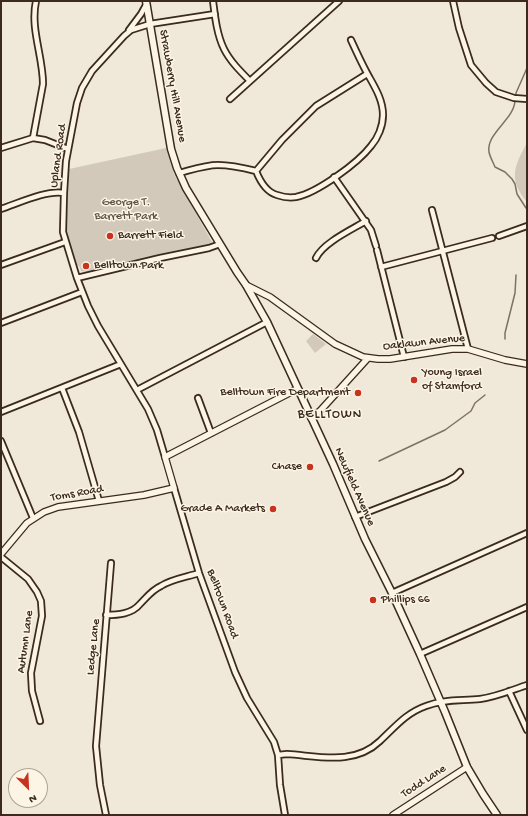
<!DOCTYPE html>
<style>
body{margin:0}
#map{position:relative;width:528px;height:816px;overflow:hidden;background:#f0e9d9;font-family:"Gochi Hand",sans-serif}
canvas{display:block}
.frame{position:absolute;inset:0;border:2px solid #3b2a1e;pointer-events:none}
.north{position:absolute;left:8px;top:768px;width:40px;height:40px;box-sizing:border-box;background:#fcf5e5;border:1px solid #afa495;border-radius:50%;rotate:156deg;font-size:11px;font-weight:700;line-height:16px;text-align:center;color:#3b2a1e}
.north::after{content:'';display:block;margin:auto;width:14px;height:18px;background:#c8321e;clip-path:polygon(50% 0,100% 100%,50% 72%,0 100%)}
</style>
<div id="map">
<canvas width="528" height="816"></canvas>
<div class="frame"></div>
<div class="north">N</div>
</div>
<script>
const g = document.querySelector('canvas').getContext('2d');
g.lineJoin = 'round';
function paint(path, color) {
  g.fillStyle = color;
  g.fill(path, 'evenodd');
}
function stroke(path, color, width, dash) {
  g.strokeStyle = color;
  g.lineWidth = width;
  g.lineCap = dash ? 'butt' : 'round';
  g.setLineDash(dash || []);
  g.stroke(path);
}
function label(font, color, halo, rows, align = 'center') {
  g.font = font + ' "Gochi Hand",sans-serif';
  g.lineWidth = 3;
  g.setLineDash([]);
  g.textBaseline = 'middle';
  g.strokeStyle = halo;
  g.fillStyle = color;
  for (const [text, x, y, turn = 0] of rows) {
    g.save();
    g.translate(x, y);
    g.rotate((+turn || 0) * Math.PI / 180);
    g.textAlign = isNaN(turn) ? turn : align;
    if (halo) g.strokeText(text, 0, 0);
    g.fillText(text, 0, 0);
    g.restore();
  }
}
const green = new Path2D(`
 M527 143V202C508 180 514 166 527 143Z
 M166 148 174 174 212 242 203 247 88 272 81 271 79 266H77L68 239 66 229 69 169Z
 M313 334 326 344 315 353 306 341Z`);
const stream = new Path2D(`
 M516 96V93L527 68
 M515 100C515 119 486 133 489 152 490 157 493 162 495 167L505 172 512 179 515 184 517 194 526 208
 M505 339V333L515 293 516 275
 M379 461 445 430 471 411 475 403 485 395`);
const minor = new Path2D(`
 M213 1C215 17 217 35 224 49 230 61 240 71 250 81
 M453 1 459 28 471 65 486 83 496 92 514 98 527 99
 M129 30 141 14 146 5
 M230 99 339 1
 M33 138 43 84C43 56 30 29 36 1
 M1 148 33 138 45 140 68 149
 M256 171 282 140 316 106 367 74
 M179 173C191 170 205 165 218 165 231 165 244 168 256 171 260 181 266 192 277 195 283 197 290 198 296 197 317 193 358 163 371 146 378 138 383 126 383 115 383 99 374 86 367 73 361 62 356 51 351 40
 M334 177 371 230 376 246
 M1 209C19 203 46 190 64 193
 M432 210 468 349
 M499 236 527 226
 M377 250 404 357
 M316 258C323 243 351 230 366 221
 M1 265 65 242
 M381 267 492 238
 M77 278 160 258 209 248 220 244
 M1 323 82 292
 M62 388 79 432 99 501
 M137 390 267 322
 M198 398 211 433
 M1 412 121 364
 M1 441 33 518
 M165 457 157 430 148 409 98 326 88 306 77 278 63 232 64 193 66 161 77 103 82 88 92 71 124 36 131 30 150 24 215 14
 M174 488 199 573 235 672 247 698 274 742 278 755 287 754C319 756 354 766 380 741 395 727 406 713 426 706 444 699 462 701 480 699 496 697 512 690 527 685
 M355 517 446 482 455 477 460 472
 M1 557 28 579 37 592 41 601 42 616 31 673 32 691 40 721
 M392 593 527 533
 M106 615C118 615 132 614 140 604 147 597 152 590 161 586 172 579 187 577 199 573
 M420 654 527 607
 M509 691 527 730
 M278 755 280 785 285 815
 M106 815 100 785 96 746 111 563`);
const tertiary = new Path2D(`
 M246 285 270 297 335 344 363 357 378 359H390L452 349H468L505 360 527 364
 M311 418 320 411 368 358
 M1 554 27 523 44 512 58 507 144 495 174 488 165 457 297 389
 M393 815 467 767`);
const secondary = new Path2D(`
 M146 1 171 149 177 168 186 188 237 272 246 285 267 322 333 464 365 539 392 593 420 654 445 712 467 767 483 794 497 815`);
const markers = [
 [110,236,4,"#c8321e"],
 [86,266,4,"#c8321e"],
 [414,380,4,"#c8321e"],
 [358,393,4,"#c8321e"],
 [310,467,4,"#c8321e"],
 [273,509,4,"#c8321e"],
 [373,600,4,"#c8321e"]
];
const streetNames = [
 ["Strawberry Hill Avenue",172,86,80],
 ["Upland Road",59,156,-82],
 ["Oaklawn Avenue",424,343,-6],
 ["Newfield Avenue",354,487,66],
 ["Toms Road",77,494,-10],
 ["Belltown Road",222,604,70],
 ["Autumn Lane",26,642,-82],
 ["Ledge Lane",94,647,-84],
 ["Todd Lane",424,782,-33]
];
const parkNames = [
 ["George T.",126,203],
 ["Barrett Park",126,217]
];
const poiNames = [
 ["Barrett Field",118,236],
 ["Belltown Park",94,266],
 ["Young Israel",422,373],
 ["of Stamford",422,387],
 ["Belltown Fire Department",350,393,"right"],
 ["Chase",302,467,"right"],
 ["Grade A Markets",265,509,"right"],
 ["Phillips 66",381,600]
];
const neighbourhoodNames = [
 ["BELLTOWN",330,415]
];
paint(green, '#d2c9ba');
stroke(stream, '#7e7163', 1.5);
stroke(minor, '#3b2a1e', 8);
stroke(tertiary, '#3b2a1e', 8);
stroke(secondary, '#3b2a1e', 9);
stroke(minor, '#fcf5e5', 4.5);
stroke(tertiary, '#fcf5e5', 5.5);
stroke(secondary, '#fcf5e5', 6);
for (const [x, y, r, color] of markers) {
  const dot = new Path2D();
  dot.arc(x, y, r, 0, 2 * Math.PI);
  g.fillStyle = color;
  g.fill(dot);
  stroke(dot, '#fcf5e5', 1.5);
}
label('12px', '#3b2a1e', '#fcf5e5', streetNames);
label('12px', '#615245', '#fcf5e5', parkNames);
label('12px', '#3b2a1e', '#fcf5e5', poiNames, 'left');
g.letterSpacing = '1px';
label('13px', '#3b2a1e', '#fcf5e5', neighbourhoodNames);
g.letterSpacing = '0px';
</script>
